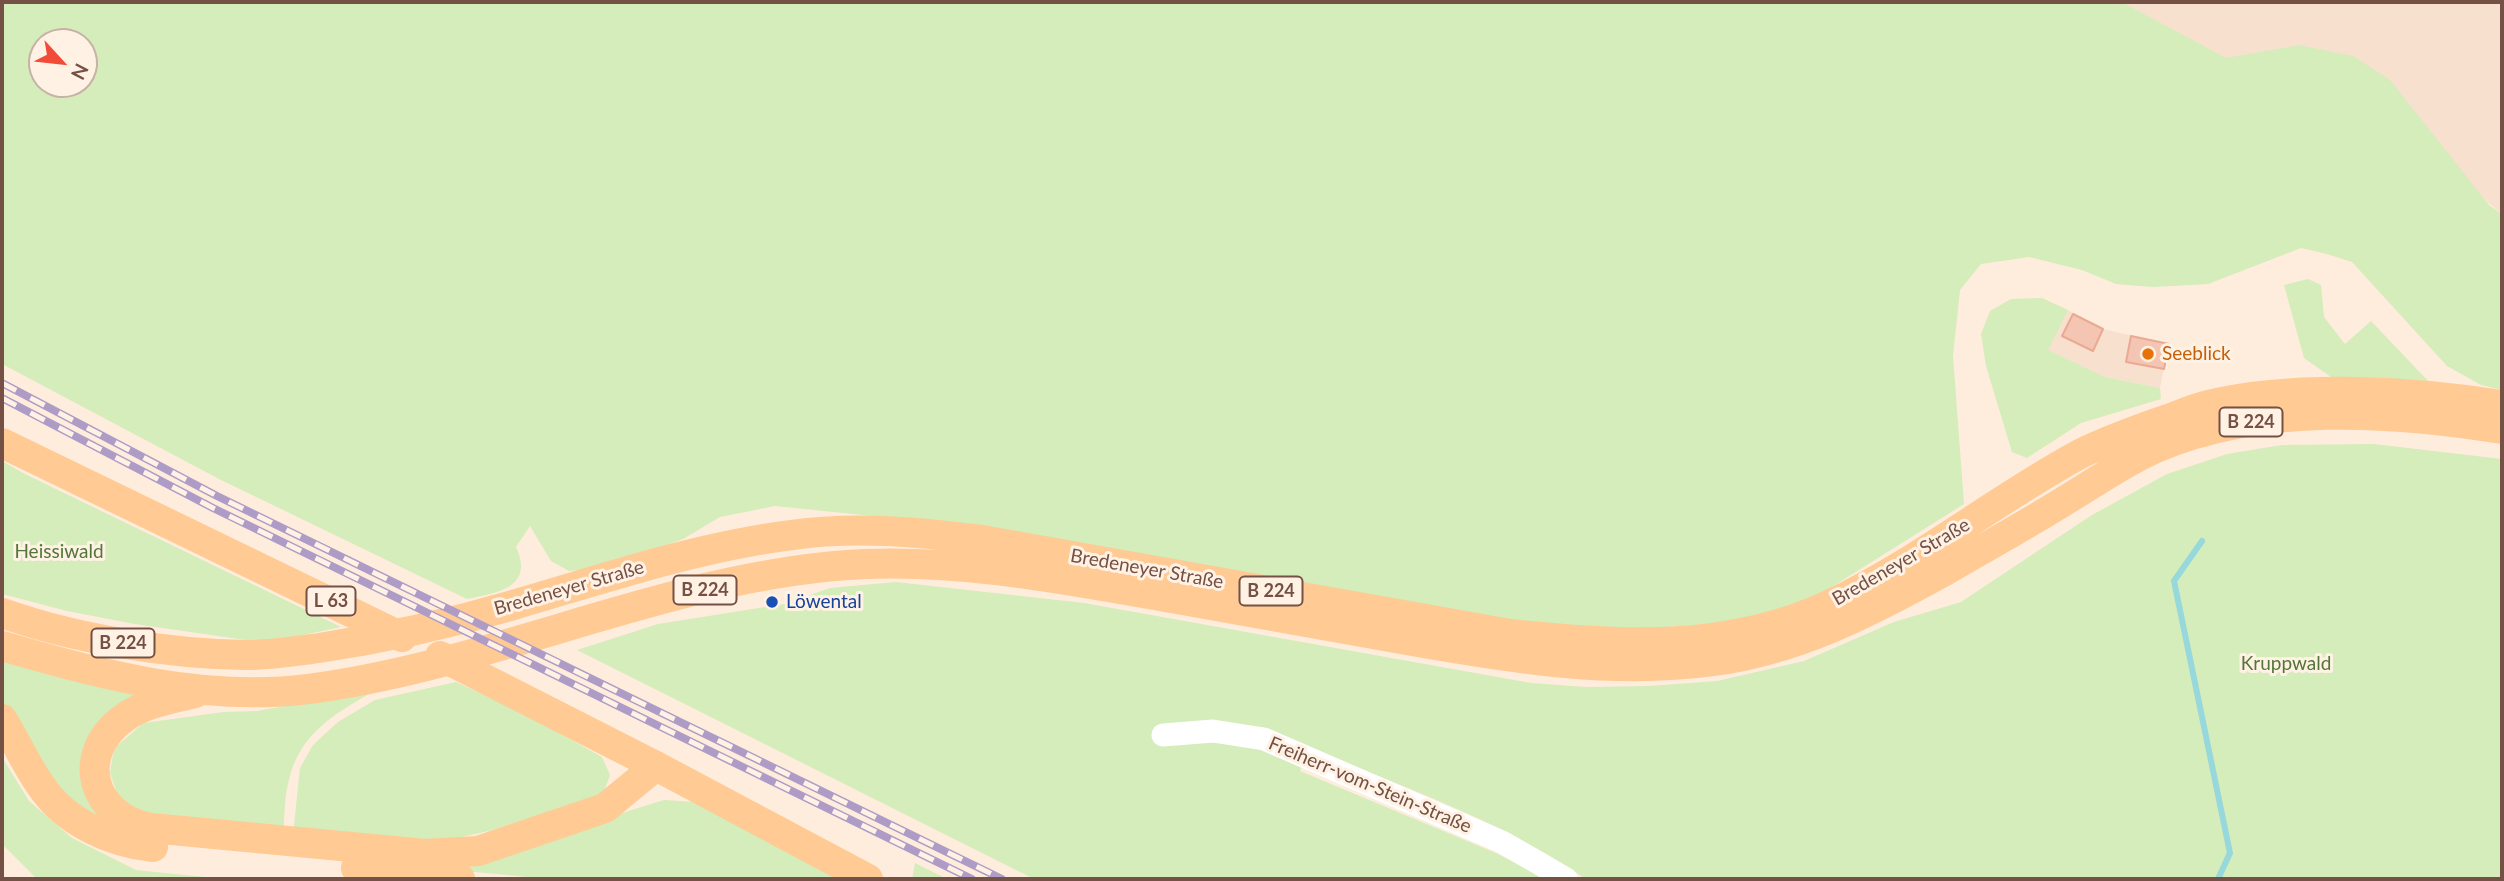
<!DOCTYPE html>
<meta charset="utf-8">
<style>
body{margin:0}
#map{position:relative;width:2504px;height:881px;overflow:hidden;background:#feeddd;font-family:Lato,sans-serif}
canvas{display:block}
.frame{position:absolute;inset:0;border:4px solid #755044;pointer-events:none}
.north{position:absolute;left:28px;top:28px;width:70px;height:70px;box-sizing:border-box;background:#fff2e5;border:2px solid #c8b1a5;border-radius:50%;rotate:117deg;font-size:19px;font-weight:700;line-height:28px;text-align:center;color:#755044}
.north::after{content:'';display:block;margin:auto;width:24px;height:32px;background:#f24b38;clip-path:polygon(50% 0,100% 100%,50% 72%,0 100%)}
</style>
<div id="map">
<canvas width="2504" height="881"></canvas>
<div class="frame"></div>
<div class="north">N</div>
</div>
<script>
const g = document.querySelector('canvas').getContext('2d');
g.lineJoin = 'round';
function paint(path, color) {
  g.fillStyle = color;
  g.fill(path, 'evenodd');
}
function stroke(path, color, width, dash) {
  g.strokeStyle = color;
  g.lineWidth = width;
  g.lineCap = dash ? 'butt' : 'round';
  g.setLineDash(dash || []);
  g.stroke(path);
}
function label(font, color, halo, rows, align = 'center') {
  g.font = font + ' Lato,sans-serif';
  g.lineWidth = 6;
  g.setLineDash([]);
  g.textBaseline = 'middle';
  g.strokeStyle = halo;
  g.fillStyle = color;
  for (const [text, x, y, turn = 0] of rows) {
    g.save();
    g.translate(x, y);
    g.rotate((+turn || 0) * Math.PI / 180);
    g.textAlign = isNaN(turn) ? turn : align;
    if (halo) g.strokeText(text, 0, 0);
    g.fillText(text, 0, 0);
    g.restore();
  }
}
const residential = new Path2D(`
 M2122 2H2502V214L2299 45 2226 59Z
 M2068 310 2103 329 2169 344 2160 388 2105 377 2047 350Z`);
const green = new Path2D(`
 M2 2H2122L2226 58 2299 45 2353 56 2390 80 2489 205 2502 214V390L2481 385 2447 366 2352 262 2327 254 2301 248 2208 284 2153 287 2116 284 2082 270 2029 257 1981 264 1960 290 1953 356 1964 504 1819 595 1747 621 1591 633 960 525 775 506 720 517 683 539 625 561 596 569 569 571 551 561 530 526 516 547C535 588 496 593 467 599L219 479 2 364ZM42 42H84V84H42Z
 M2308 279 2321 285 2324 317 2345 344 2371 321 2431 384 2338 382 2304 358 2284 285Z
 M2042 298 2068 310 2048 350 2105 377 2160 388 2161 399 2081 423 2027 458 2012 452 1986 366 1981 334 1990 311 2011 299Z
 M2374 444 2502 459V879H1586C1502 821 1403 787 1309 748L1300 771 1498 854 1546 879H1034L577 650 658 624 784 604 830 588 896 582 1084 603 1531 683 1586 687 1649 686 1717 681 1804 661 1894 622 1961 602 2092 515 2167 474 2227 454 2282 445Z
 M2 461 25 474 341 627 266 643 135 624 67 611 2 594Z
 M2 658 166 694 106 724 111 820 74 810 2 709Z
 M456 682 525 714 602 757 610 775 603 795 493 830 439 842 293 835 300 768 313 745 338 722 375 700Z
 M376 690C336 713 300 732 289 780 284 797 285 816 283 834L149 818 119 799 110 773 113 754 117 746 143 723 224 712 257 711 353 693Z
 M2 757 29 801 72 838 136 870 225 879H37L2 844Z
 M664 800 696 802 838 879H549L433 868 479 857Z
 M915 863 947 879H912Z`);
const stream = new Path2D(`
 M2202 541 2174 581 2230 853 2218 879`);
const building = new Path2D(`
 M2073 314 2103 329 2093 351 2062 336Z
 M2131 336 2169 344 2164 369 2126 362Z`);
const minor = new Path2D(`
 M1163 735 1213 731 1264 739 1502 842 1566 879`);
const major = new Path2D(`
 M2 443 402 637
 M2 613C75 639 168 654 246 655 270 655 296 651 319 648 384 638 448 624 510 606 603 579 696 547 792 535 855 526 919 532 982 540L1510 634C1619 646 1729 652 1831 604 1919 562 1995 500 2080 454 2108 440 2139 429 2168 419 2181 414 2195 408 2208 405 2296 384 2414 391 2502 405
 M2 646C100 675 205 702 308 689 496 665 677 572 865 564 960 560 1056 578 1149 594 1239 610 1328 626 1418 642 1516 659 1614 675 1714 661 1797 650 1871 612 1943 572 1984 548 2026 525 2066 500 2096 482 2124 462 2156 448 2263 403 2390 411 2502 429
 M440 656 656 766 868 879
 M195 693C172 699 144 703 124 718 74 754 91 817 151 828L425 854 478 851 605 808 656 766
 M2 719C16 741 26 765 41 786 65 822 111 843 153 847
 M356 868 460 879`);
const rail = new Path2D(`
 M2 383 217 496 1002 879
 M2 398 213 508 972 879`);
const markers = [
 [2148,354,7,"#e8710a"],
 [772,602,7,"#1a4fb4"]
];
const shields = [
 [2251,422,63],
 [705,590,63],
 [1271,591,63],
 [331,601,49],
 [123,643,63]
];
const shieldNames = [
 ["B 224",2251,422],
 ["B 224",705,590],
 ["B 224",1271,591],
 ["L 63",331,601],
 ["B 224",123,643]
];
const foodNames = [
 ["Seeblick",2162,354]
];
const parkNames = [
 ["Heissiwald",59,552],
 ["Kruppwald",2286,664]
];
const streetNames = [
 ["Bredeneyer Straße",1901,562,-30],
 ["Bredeneyer Straße",1147,569,10],
 ["Bredeneyer Straße",569,588,-16],
 ["Freiherr-vom-Stein-Straße",1370,785,23]
];
const transitNames = [
 ["Löwental",786,602]
];
paint(residential, '#f8e0ce');
paint(green, '#d5ecbb');
stroke(stream, '#96d8db', 6);
paint(building, '#f5c5b3');
stroke(building, '#e9a992', 2);
stroke(minor, '#fff', 23);
stroke(major, '#ffca93', 30);
stroke(rail, '#ae9cc6', 8);
stroke(rail, '#fff2e5', 5, [16]);
for (const [x, y, r, color] of markers) {
  const dot = new Path2D();
  dot.arc(x, y, r, 0, 2 * Math.PI);
  g.fillStyle = color;
  g.fill(dot);
  stroke(dot, '#fff2e5', 2.5);
}
for (const [x, y, w] of shields) {
  const box = new Path2D();
  box.roundRect(x - w / 2, y - 14.5, w, 29, 5);
  g.fillStyle = '#fff2e5';
  g.fill(box);
  stroke(box, '#755044', 2);
}
label('bold 18px', '#755044', null, shieldNames);
label('19px', '#c56008', '#fff2e5', foodNames, 'left');
label('19px', '#527639', '#fff2e5', parkNames);
label('19px', '#755044', '#fff2e5', streetNames);
label('19px', '#164399', '#fff2e5', transitNames, 'left');
</script>
